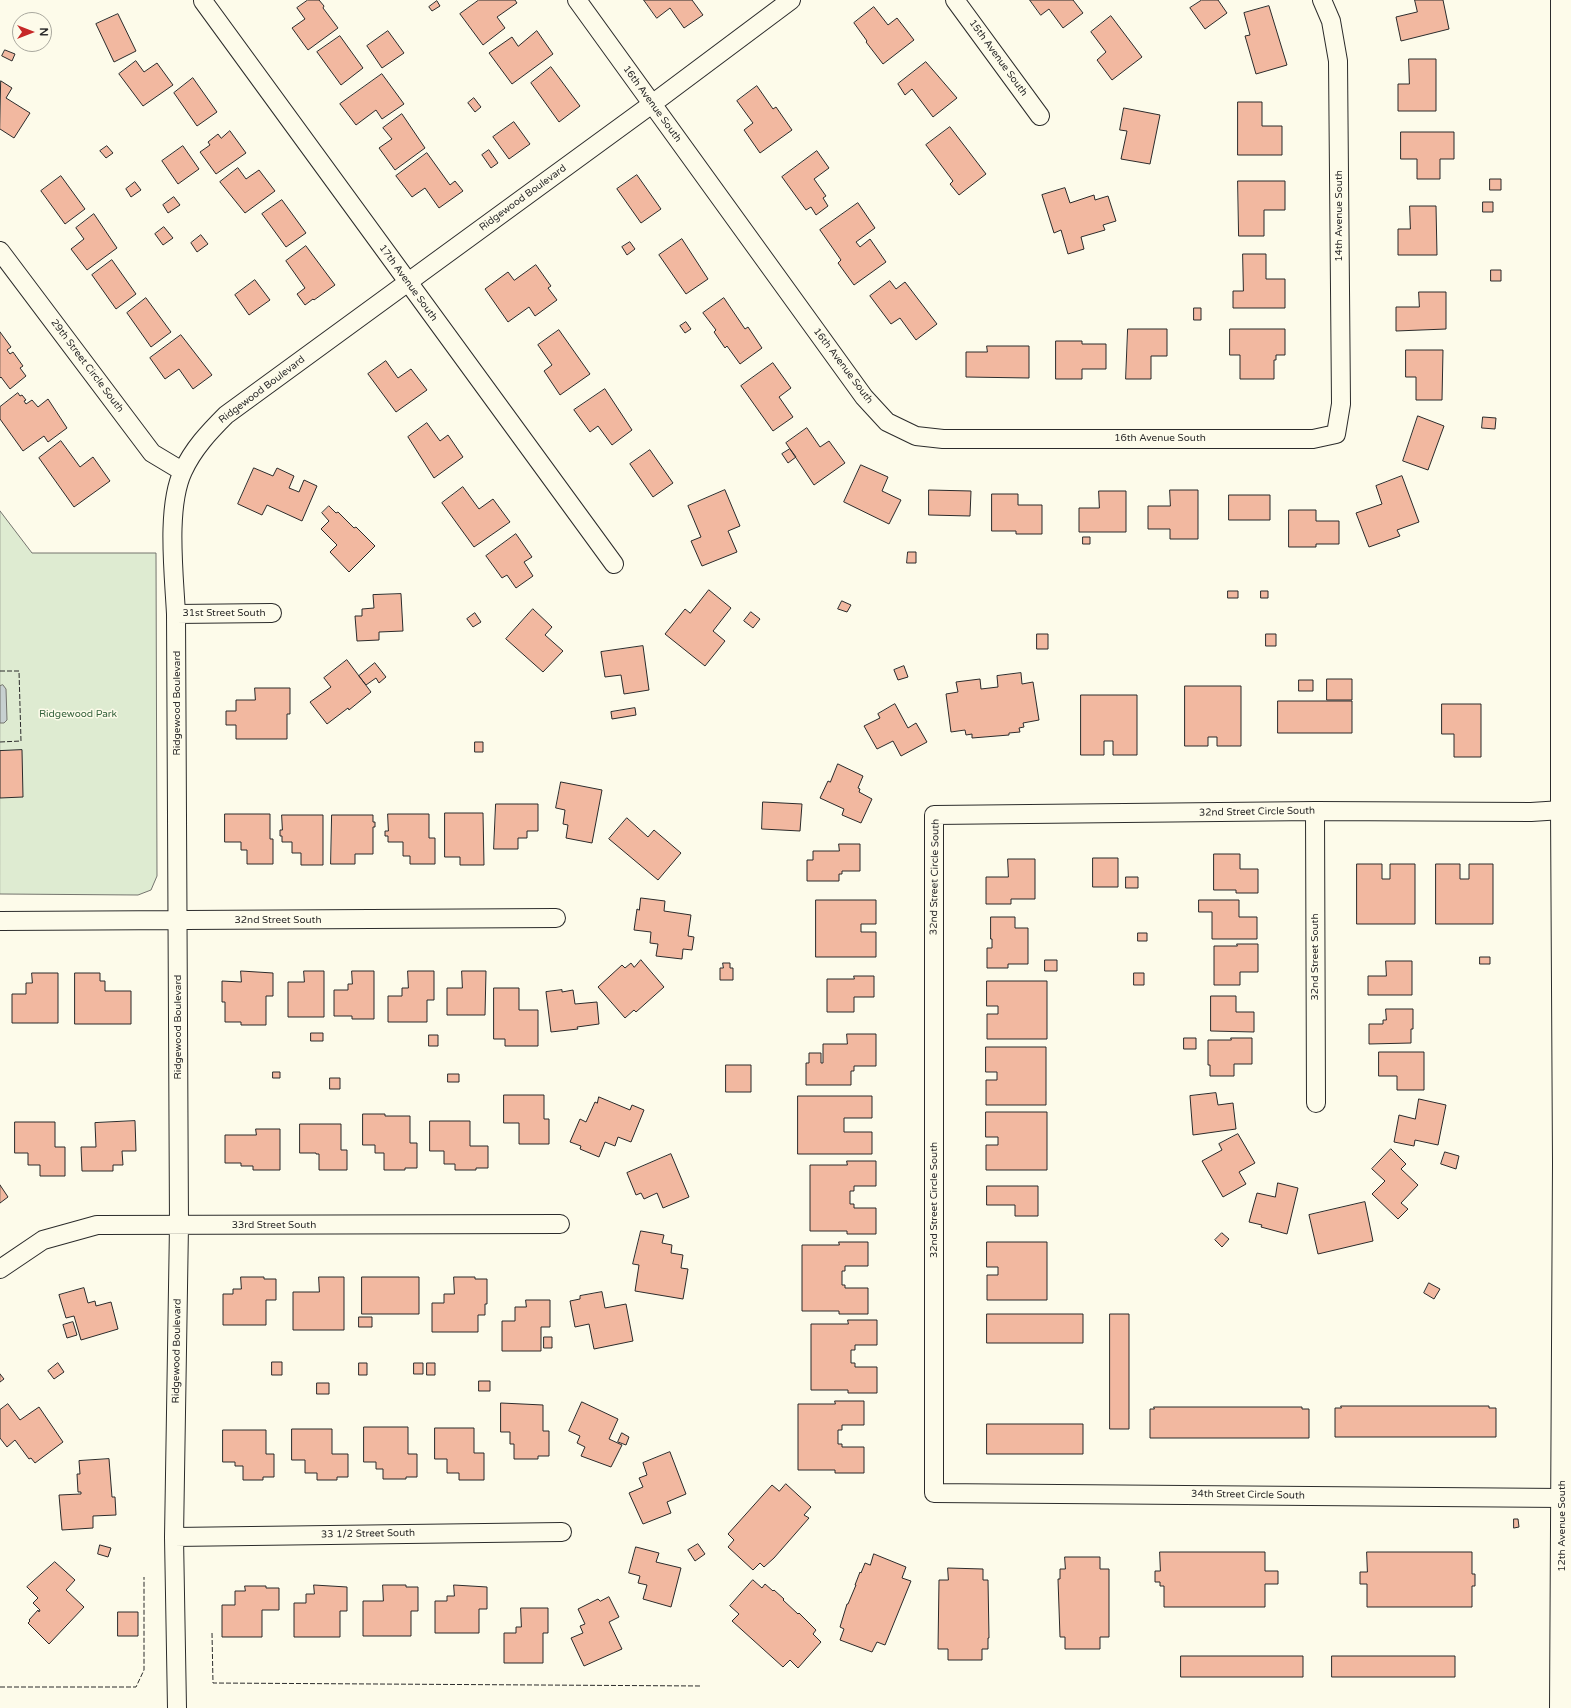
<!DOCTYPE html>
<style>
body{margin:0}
#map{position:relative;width:1571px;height:1708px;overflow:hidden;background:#fdfbea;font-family:"Varela Round",sans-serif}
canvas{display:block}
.north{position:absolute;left:12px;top:12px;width:40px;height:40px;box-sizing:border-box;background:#fdfbea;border:1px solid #a9a89e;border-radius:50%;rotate:90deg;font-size:11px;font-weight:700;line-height:16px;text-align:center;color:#2b2b2b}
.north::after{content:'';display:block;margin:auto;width:14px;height:18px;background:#c62828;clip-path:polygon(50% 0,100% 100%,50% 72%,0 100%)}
</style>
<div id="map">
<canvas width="1571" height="1708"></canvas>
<div class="north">N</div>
</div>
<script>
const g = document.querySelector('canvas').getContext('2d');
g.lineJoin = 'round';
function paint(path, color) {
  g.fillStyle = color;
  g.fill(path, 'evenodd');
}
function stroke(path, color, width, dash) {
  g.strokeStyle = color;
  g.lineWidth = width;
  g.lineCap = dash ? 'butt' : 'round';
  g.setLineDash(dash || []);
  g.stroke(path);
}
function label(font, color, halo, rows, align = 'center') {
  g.font = font + ' "Varela Round",sans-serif';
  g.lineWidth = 3;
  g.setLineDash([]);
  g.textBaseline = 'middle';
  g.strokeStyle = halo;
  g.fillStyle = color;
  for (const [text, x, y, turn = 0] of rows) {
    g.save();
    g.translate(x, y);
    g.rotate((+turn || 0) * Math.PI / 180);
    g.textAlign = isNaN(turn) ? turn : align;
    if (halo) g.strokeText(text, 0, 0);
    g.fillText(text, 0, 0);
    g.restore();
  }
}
const green = new Path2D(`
 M0 511 32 553H156L157 876 151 890 138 895 0 894Z`);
const water = new Path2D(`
 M3 685 6 689 7 720 4 723H0V686Z`);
const building = new Path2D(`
 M308 0H319L324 6 323 8 338 28 308 50 292 28 305 19 297 8Z
 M479 0H515L517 3 497 17 505 28 483 45 460 14Z
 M644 0H692L703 15 684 28 670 8 657 18Z
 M1030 0H1073L1083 13 1063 28 1049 9 1041 15Z
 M1202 0H1218L1227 13 1205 29 1190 8Z
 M1415 0H1443L1449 29 1401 41 1396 17 1417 12Z
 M437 1 440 6 432 11 429 7Z
 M1269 6 1287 65 1256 74 1245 36 1250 35 1244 13Z
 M874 7 888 25 897 18 914 40 883 64 866 42 867 41 854 23Z
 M118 14 136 51 114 62 96 24Z
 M1111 16 1142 57 1112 80 1097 60 1106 52 1091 32Z
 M388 31 404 53 382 68 367 46Z
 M537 31 553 54 512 84 489 53 512 37 518 46Z
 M340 36 363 68 341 85 317 52Z
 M5 50 15 54 12 61 2 56Z
 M1409 59H1436V111H1398V84H1409Z
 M136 61 144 72 157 63 173 85 143 106 119 74Z
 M926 62 957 98 933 117 912 89 905 95 898 84Z
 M551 67 580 106 559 122 531 83Z
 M382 74 404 104 382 119 376 110 356 125 340 104Z
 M193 78 217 112 197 126 174 93Z
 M1 81 12 88 6 98 30 113 14 138 0 129Z
 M757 86 773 109 776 107 792 130 760 153 744 130 753 123 737 101Z
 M474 98 481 107 475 112 468 103Z
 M1238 102H1262V126H1282V155H1238Z
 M1124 108 1160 115 1150 164 1121 159 1127 131 1120 130Z
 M402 114 425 148 395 170 379 148 392 139 383 128Z
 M514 122 530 144 509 159 493 137Z
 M950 127 986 174 959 195 950 184 953 181 926 145Z
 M230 131 246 153 216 174 200 152 210 145 208 142 218 134 221 138Z
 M1401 132H1454V159H1440V179H1417V159H1401Z
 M107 146 113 153 106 158 100 151Z
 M183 146 199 169 178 184 162 161Z
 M489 150 498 163 491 168 482 155Z
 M817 151 829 168 814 179 826 196 823 198 828 206 816 215 811 207 806 210 782 177Z
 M427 153 450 185 455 181 463 191 439 208 425 188 412 197 396 176Z
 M238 168 246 179 259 170 275 191 245 213 220 182Z
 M637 175 661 209 641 223 617 189Z
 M61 176 85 209 65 224 41 191Z
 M1490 179H1501V190H1490Z
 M1238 181H1285V210H1264V236H1239Z
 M135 182 141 190 131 197 126 189Z
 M1065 188 1070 203 1094 195 1095 200 1108 196 1116 221 1103 225 1105 230 1081 237 1084 249 1068 254 1061 230 1054 233 1042 195Z
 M174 197 180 205 168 213 163 205Z
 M282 200 306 233 286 247 262 214Z
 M1483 202H1493V212H1483Z
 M858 203 875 228 856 242 860 247 870 239 886 262 854 285 838 263 841 260 820 230Z
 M1410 206H1436L1437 255H1398V229H1410Z
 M94 214 117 248 87 270 71 249 84 239 76 228Z
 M164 227 173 238 163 245 155 234Z
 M201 235 208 244 197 252 191 243Z
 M682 239 708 279 686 294 659 255Z
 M630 242 635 249 627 255 622 247Z
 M306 246 335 285 314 300 313 299 305 305 297 294 305 288 286 261Z
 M1243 254H1266V279H1285V308H1233V291H1243Z
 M112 260 136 294 116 309 92 275Z
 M536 265 551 286 548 288 557 300 535 316 529 307 508 322 485 289 508 272 514 280Z
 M1491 270H1501V281H1491Z
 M255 280 270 300 249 315 235 295Z
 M890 281 896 289 905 282 937 324 916 340 900 318 891 324 870 296Z
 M1419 292H1446V329L1396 331V307H1419Z
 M146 298 171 332 151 347 127 313Z
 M724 298 745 329 748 327 762 348 740 364 727 346 725 348 714 332 716 330 703 313Z
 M1194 308H1201V320H1194Z
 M686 322 691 329 685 333 680 326Z
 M1128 329H1167V356H1151V379H1126Z
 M1230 329H1285V355H1276V360H1274V379H1240V355H1230Z
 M559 330 590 374 560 395 544 371 552 365 538 345Z
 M0 332 11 347 7 350 10 354 13 352 23 366 20 368 26 376 10 389 1 377 0 378Z
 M181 335 212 375 193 389 179 369 165 379 150 358Z
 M1056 341H1082V344H1106V369H1082V379H1056Z
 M987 346H1029V378L966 377V352H987Z
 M1406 350H1443L1442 400H1416V377H1406Z
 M386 361 398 378 411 369 427 390 396 412 368 374Z
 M773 363 791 388 779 397 793 417 773 431 741 386Z
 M605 389 632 430 612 445 598 426 590 432 574 410Z
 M18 393 20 396 22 395 26 400 24 401 26 404 32 400 38 407 48 399 67 428 48 442 44 436 23 451 0 419V407Z
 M1418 416 1444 426 1428 470 1403 461Z
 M1483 417 1496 418 1495 429 1482 428Z
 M427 423 440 441 448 435 463 457 434 478 408 437Z
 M807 428 820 447 829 441 845 463 814 485 786 443Z
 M61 441 80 467 93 457 110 481 74 507 39 458Z
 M790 449 796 457 788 463 782 454Z
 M650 450 673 483 653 497 630 464Z
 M861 465 888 477 882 491 901 500 889 524 844 502Z
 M254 468 273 476 277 468 294 476 289 488 299 492 304 480 317 486 302 521 267 505 262 515 238 504Z
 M1402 476 1419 522 1397 530 1400 536 1369 547 1356 513 1382 504 1376 486Z
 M463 487 479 509 493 499 510 522 474 547 442 503Z
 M725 490 740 526 728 531 737 552 702 566 691 541 701 537 688 506Z
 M929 490 971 491 970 516 929 515Z
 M1170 490H1198V539H1170V529H1148V506H1170Z
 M1099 491H1126V532H1079V508H1099Z
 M992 494H1018V505H1042V534H1016V531H992Z
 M1229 495H1270V520H1229Z
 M329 506 336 513 338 512 354 528 356 527 375 546 349 572 330 552 337 545 321 529 329 521 322 513Z
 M1289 510H1316V521H1339V544H1316V547H1289Z
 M516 534 532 557 524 562 533 576 516 588 507 575 502 578 486 556Z
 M1083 537H1090V544H1083Z
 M908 552H916V563H907Z
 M709 590 731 608 713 631 725 641 705 666 665 634 685 609 690 613Z
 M1228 591H1238V598H1228Z
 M1261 591H1268V598H1261Z
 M401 594 403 631 379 632V640L357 641 355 616H362V609L374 608 373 595Z
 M842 601 851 605 847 612 838 609Z
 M533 609 552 627 545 635 563 651 543 672 506 639Z
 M751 612 760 619 753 628 744 621Z
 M475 613 481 622 473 627 467 619Z
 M1037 634H1048V649H1037Z
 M1266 634H1276V646H1266Z
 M643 646 649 690 624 694 621 675 605 677 601 652Z
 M347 660 371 692 349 710 348 708 327 724 310 702 331 687 324 678Z
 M375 663 386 677 379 683 376 678 366 685 359 676Z
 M904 666 908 677 898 680 894 670Z
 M1021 673 1022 684 1033 682 1039 720 1023 723 1024 727 1019 728 1020 732 1009 733V735L972 738V734L966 735 965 730 951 732 946 694 958 692 956 682 980 679 981 689 998 687 997 676Z
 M1327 679H1352V700H1327Z
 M1299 680H1313V691H1299Z
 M1185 686H1241V746H1217V737H1208V746H1185Z
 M255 688H290V714H287V739H236V725H226V711H236V700H255Z
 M1081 695H1137V755H1113V741H1104V755H1081Z
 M1278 701H1352V733H1278Z
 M895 704 908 728 916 723 927 742 901 756 893 741 877 749 864 726 880 718 878 714Z
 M1442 704H1481V757H1454V734H1442Z
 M635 708 636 715 612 719 611 712Z
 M475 742H483V752H475Z
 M22 750 23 797 0 798V751Z
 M838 764 863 776 858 788 860 789 859 792 872 799 861 823 842 815 844 809 820 798 828 781 830 782Z
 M561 782 602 790 592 843 566 838 568 825 563 824 565 810 556 808Z
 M763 802 802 804 800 831 762 829Z
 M496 804H538V831H527V838H518V849H494Z
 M445 813H483L484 865H460V857H445Z
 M225 814H270V839H273V864H247V850H241V842H225Z
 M388 814H429V838H435V864H410V856H403V842H388V836H385V831H388Z
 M282 815H323V865H301V853H292V842H282V836H280V830H282Z
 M332 815H373V822H375V827H373V854H355V864H331Z
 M627 818 648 837 654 830 681 853 658 880 609 839Z
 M839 844H860V871H842V874H839V881H807V860H813V851H839Z
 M1214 854H1240V869H1258V893H1236V890H1214Z
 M1093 858H1118V887H1093Z
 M1008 859H1035V899H1011V904H986V877H1008Z
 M1357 864H1382V879H1390V864H1415V924H1357Z
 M1436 864H1460V879H1469V864H1493V924H1436Z
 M1126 877H1138V888H1126Z
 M641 898 665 901 664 911 691 915 688 936 694 937 692 950 683 949 682 959 656 956 658 944 650 943 651 932 634 930 637 909 639 910Z
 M816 900H876V924H861V932H876V957H816Z
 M1199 900H1239V917H1257V939H1212V912H1199Z
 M991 917H1015V928H1028V964H1008V968H987V948H992V939H991Z
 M1138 933H1147V941H1138Z
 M1237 944H1258V972H1240V985H1214V946H1237Z
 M1480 957H1490V964H1480Z
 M641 960 664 987 636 1012 634 1010 625 1018 598 987 622 965 625 968 631 963 634 967Z
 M1045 960H1057V971H1045Z
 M1386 961H1412V995H1368V976H1386Z
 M723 963H730V968H733V980H720V968H723Z
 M241 971 273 973V996H266V1025H241V1022H225V1002H222V981L241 982Z
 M304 971H324V1017H288V982H304Z
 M352 971H374V1019H352V1016H334V990H348V984H352Z
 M408 971H434V1000H427V1022H388V996H402V988H408Z
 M462 971H486L485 1015H447V988H462Z
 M32 973H58V1023H12V994H26V983H32Z
 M75 973H100V981H105V991H131V1024H75Z
 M1134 973H1144V985H1134Z
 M854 976H874V997H854V1012H827V979H854Z
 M987 981H1047V1039H987V1014H998V1006H987Z
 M494 988H519V1010H538V1046H505V1039H494Z
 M562 990V992L573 990 575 1004 597 1002 599 1024 577 1027 578 1029 551 1032 546 992Z
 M1211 996H1236V1012H1254V1032L1211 1031Z
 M1386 1009H1413V1029H1411V1043L1369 1044V1024H1383V1020H1386Z
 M311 1033H323V1041H311Z
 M847 1034H876V1066H854V1071H851V1085H806V1063H809V1053H821V1063H823V1044H847Z
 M429 1035H438V1046H429Z
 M1184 1038H1196V1049H1184Z
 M1231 1038H1252V1064H1234V1076H1210V1065H1208V1040H1231Z
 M986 1047H1046V1105H986V1080H997V1072H986Z
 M1379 1052H1424V1090H1397V1076H1379Z
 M726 1065H751V1092H726Z
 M273 1072H280V1078H273Z
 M448 1074H459V1082H448Z
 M330 1078H340V1089H330Z
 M1216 1093 1218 1105 1233 1103 1236 1129 1193 1135 1190 1096Z
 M504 1095H544V1119H549V1144H519V1123H504Z
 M798 1096H872V1118H844V1132H872V1154H798Z
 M599 1097 630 1110 632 1105 644 1110 631 1142 618 1137 615 1146 605 1142 599 1157 580 1149 581 1146 570 1142 580 1119 586 1122 595 1102 597 1103Z
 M1419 1099 1446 1105 1438 1145 1415 1140 1414 1146 1394 1142 1399 1115 1415 1119Z
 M986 1112H1047V1170H986V1145H998V1137H986Z
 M363 1114H385V1116H410V1143H417V1168H405V1170H384V1153H375V1145H363Z
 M135 1121 136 1151H122L123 1165H113V1171H82L81 1147H96L95 1123Z
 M430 1121H470V1146H488V1168H476V1170H455V1164H444V1151H430Z
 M15 1122H55V1147H65V1176H40V1165H28V1153H15Z
 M300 1124H341V1150H347V1170H319V1154H316V1153H300Z
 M256 1129H280V1170H253V1166H241V1163H225V1135H256Z
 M1238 1134 1255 1163 1239 1172 1246 1184 1223 1197 1202 1161 1222 1150 1219 1144Z
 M1391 1149 1406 1164 1401 1169 1418 1185 1401 1203 1408 1209 1398 1219 1372 1194 1385 1181 1372 1169Z
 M1445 1152 1459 1156 1456 1169 1441 1164Z
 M671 1154 689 1197 663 1208 657 1193 644 1199 641 1193 636 1195 627 1173Z
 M847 1161H876V1186H854V1191H850V1204H854V1208H876V1234H847V1231H810V1165H847Z
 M1278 1183 1298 1188 1287 1234 1261 1227 1262 1225 1249 1222 1257 1193 1275 1197Z
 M0 1185 8 1197 0 1203Z
 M987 1186H1038V1216H1015V1205H987Z
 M1365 1202 1373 1241 1318 1254 1309 1215Z
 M641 1231 664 1235 662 1243 672 1245 671 1253 683 1255 681 1268 688 1269 683 1299 635 1291 639 1265 633 1264Z
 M1222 1233 1229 1239 1222 1247 1215 1240Z
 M839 1242H868V1266H845V1271H842V1285H845V1288H868V1314H839V1311H802V1245H839Z
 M987 1242H1047V1300H987V1275H998V1267H987Z
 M241 1277H264V1279H276V1300H266V1325H223V1294H233V1289H241Z
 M319 1277H344V1330H293V1292H319Z
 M362 1277H419V1314H362Z
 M454 1277H475V1279H487V1304H485V1315H478V1332H432V1303H444V1294H454Z
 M1429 1283 1440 1289 1434 1299 1424 1293Z
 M84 1288 88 1303 95 1301 96 1306 111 1302 118 1329 81 1340 74 1316 66 1318 59 1295Z
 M602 1292 605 1308 626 1304 633 1341 594 1349 589 1324 575 1327 570 1301 580 1299V1296Z
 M526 1300H550V1327H541V1351H502V1321H515V1307H526Z
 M987 1314H1083V1343H987Z
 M1110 1314H1129V1429H1110Z
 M359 1317H372V1327H359Z
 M848 1320H877V1345H855V1350H851V1363H855V1367H877V1393H848V1390H811V1324H848Z
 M73 1322 77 1335 67 1338 63 1325Z
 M544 1337H552V1348H544Z
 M272 1362H282V1375H272Z
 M58 1363 64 1372 54 1379 48 1371Z
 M359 1363H367V1375H359Z
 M414 1363H423V1374H414Z
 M427 1363H435V1375H427Z
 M0 1374 4 1379 0 1382Z
 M479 1381H490V1391H479Z
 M317 1383H329V1394H317Z
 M835 1401H864V1425H842V1430H838V1444H842V1447H864V1473H835V1470H798V1404H835Z
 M582 1402 618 1419 609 1439 622 1445 611 1467 581 1456 585 1447 577 1443 580 1436 569 1431Z
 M501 1403 543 1405V1431H549V1456H538V1459H514V1444H510V1432H501Z
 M8 1404 20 1420 39 1407 63 1442 35 1463 31 1458 29 1459 15 1440 7 1447 0 1438V1410Z
 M1341 1406H1489V1408H1496V1437H1335V1408H1341Z
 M1154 1407H1302V1409H1309V1438H1150V1409H1154Z
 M987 1424H1083V1454H987Z
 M364 1427H408V1454H417V1477H406V1479H383V1469H376V1462H364Z
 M435 1428H474V1453H484V1480H459V1473H447V1459H435Z
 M292 1429H332V1454H348V1477H337V1480H317V1473H305V1460H292Z
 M223 1430H266V1454H274V1477H263V1480H243V1466H235V1462H223Z
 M622 1433 629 1437 626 1445 618 1442Z
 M670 1452 686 1494 667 1502 671 1513 643 1524 629 1493 643 1487 639 1478 647 1475 643 1463Z
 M109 1459 112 1497H115L116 1515 93 1516V1528L62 1530 59 1495 81 1494V1492H78L77 1474H80L79 1461Z
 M786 1484 811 1507 804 1515 809 1518 774 1558 764 1567 760 1563 753 1570 728 1547 734 1540 728 1534 772 1485 779 1491Z
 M1514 1519H1518L1519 1527 1514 1528Z
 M698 1544 705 1554 695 1561 688 1550Z
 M100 1545 111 1548 108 1557 98 1554Z
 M636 1547 659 1553 656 1562 681 1568 671 1607 643 1599 647 1585 638 1583 640 1576 629 1573Z
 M1160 1552H1265V1571H1278V1584H1265V1607H1164V1586H1160V1582H1155V1571H1160Z
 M1367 1552H1472V1574H1475V1586H1472V1607H1367V1584H1360V1572H1367Z
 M874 1554 906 1567 902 1578 911 1581 885 1645 877 1642 872 1652 840 1640 844 1629 840 1627 847 1604H848L856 1585H855L860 1572 861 1573 865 1563 870 1565Z
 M1065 1557H1100V1569H1109V1637H1100V1649H1065V1637H1060L1058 1579H1060V1569H1065Z
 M55 1562 75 1580 66 1590 84 1607 49 1644 28 1623 30 1621 29 1620 38 1610 39 1612 40 1610 33 1603 38 1598 27 1587Z
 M948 1568 983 1569V1580H988L989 1638H988V1649H982V1660H948V1649H938L939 1580H948Z
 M753 1580 762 1588 765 1584 773 1591 774 1590 784 1599 783 1600 798 1614 799 1613 816 1630 813 1634 821 1642 798 1668 790 1660 783 1667 732 1621 739 1614 730 1606Z
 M314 1585 347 1587V1611H340V1637H294V1603H306V1594H314Z
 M383 1585H406V1587H418V1611H411V1636H363V1601H383Z
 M454 1585 487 1587V1609H479V1633H435V1601H447V1596H454Z
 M245 1586H266V1588H279V1610H262V1637H222V1605H235V1591H245Z
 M609 1597 619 1617 609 1622 622 1649 584 1666 571 1638 583 1633 580 1626 585 1624 578 1609 598 1599 600 1601Z
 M521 1608H548V1633H543V1663H504V1633H516V1627H521Z
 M118 1612H138V1636H118Z
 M1181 1656H1303V1677H1181Z
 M1332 1656H1455V1677H1332Z`);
const street = new Path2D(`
 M577 0 864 397 887 422 916 436 943 439H1313L1336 434 1341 404 1338 61 1331 21 1322 0
 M955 0 1040 116
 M203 1 614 564
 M0 251 152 453 182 471
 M176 614 272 613
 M1315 811 1316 1103
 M0 921 556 918
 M0 1269 43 1240 97 1225 560 1224
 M1562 1498 934 1493V815L1315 811 1531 812 1562 810
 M174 1537 562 1532
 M177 1708 174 1537 179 1225 176 614C174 574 166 507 183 471 193 449 209 432 226 415L652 104 791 0`);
const secondary = new Path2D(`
 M1561 1708 1564 1163 1562 810V0`);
const fence = new Path2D(`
 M0 671H19L21 741 0 742
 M212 1633 213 1683 701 1686
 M0 1687H136L144 1670V1577`);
const streetNames = [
 ["15th Avenue South",998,58,54],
 ["16th Avenue South",652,104,54],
 ["Ridgewood Boulevard",523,198,-36],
 ["14th Avenue South",1339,216,-90],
 ["17th Avenue South",408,283,54],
 ["29th Street Circle South",87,366,53],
 ["16th Avenue South",843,366,53],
 ["Ridgewood Boulevard",262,390,-37],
 ["16th Avenue South",1160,438],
 ["31st Street South",224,613],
 ["Ridgewood Boulevard",177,703,-90],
 ["32nd Street Circle South",1257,812,-1],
 ["32nd Street Circle South",935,877,-89],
 ["32nd Street South",278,920],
 ["32nd Street South",1315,957,-90],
 ["Ridgewood Boulevard",178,1027,-90],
 ["32nd Street Circle South",934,1200,-90],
 ["33rd Street South",274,1225],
 ["Ridgewood Boulevard",177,1351,-89],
 ["34th Street Circle South",1248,1495,1],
 ["12th Avenue South",1562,1526,-90],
 ["33 1/2 Street South",368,1534,-1]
];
const parkNames = [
 ["Ridgewood Park",78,714]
];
paint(green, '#deebd1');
stroke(green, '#74746e', 1);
paint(water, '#c7d0d0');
stroke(water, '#74746e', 1);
paint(building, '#f2b8a0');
stroke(building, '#2b2b2b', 1);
stroke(street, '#2b2b2b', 20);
stroke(secondary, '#2b2b2b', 24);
stroke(street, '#fdfbea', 18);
stroke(secondary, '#fdfbea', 22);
stroke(fence, '#2b2b2b', 1, [5, 2]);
label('10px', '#2b2b2b', '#fdfbea', streetNames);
label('10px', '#34623c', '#fdfbea', parkNames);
</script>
